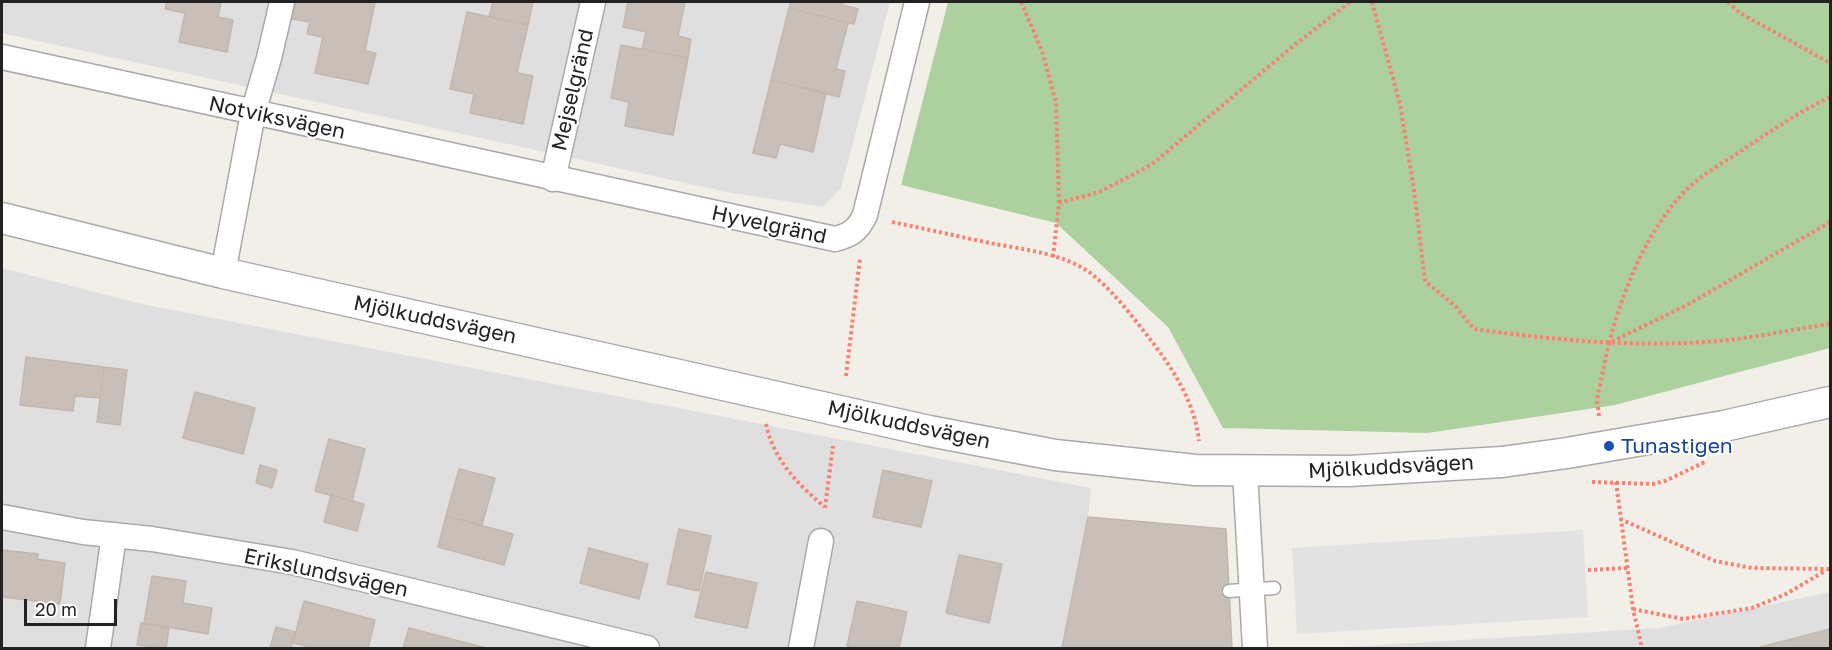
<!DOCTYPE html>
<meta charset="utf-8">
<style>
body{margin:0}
#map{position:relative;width:1832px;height:650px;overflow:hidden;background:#f2efe9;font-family:"Golos Text",sans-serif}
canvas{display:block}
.frame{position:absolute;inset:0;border:3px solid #222;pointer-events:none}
.scale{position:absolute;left:24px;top:599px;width:93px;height:27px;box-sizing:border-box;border:3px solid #222;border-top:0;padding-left:8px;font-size:18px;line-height:21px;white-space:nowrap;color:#222;-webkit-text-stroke:4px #fff;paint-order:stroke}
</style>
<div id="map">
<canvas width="1832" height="650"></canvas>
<div class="frame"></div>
<div class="scale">20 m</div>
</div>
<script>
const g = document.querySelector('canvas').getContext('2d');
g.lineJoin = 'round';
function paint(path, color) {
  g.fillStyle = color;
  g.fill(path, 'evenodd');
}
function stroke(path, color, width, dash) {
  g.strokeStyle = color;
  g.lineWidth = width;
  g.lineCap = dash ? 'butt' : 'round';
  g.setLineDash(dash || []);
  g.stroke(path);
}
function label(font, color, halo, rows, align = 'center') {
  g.font = font + ' "Golos Text",sans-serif';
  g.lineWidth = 4.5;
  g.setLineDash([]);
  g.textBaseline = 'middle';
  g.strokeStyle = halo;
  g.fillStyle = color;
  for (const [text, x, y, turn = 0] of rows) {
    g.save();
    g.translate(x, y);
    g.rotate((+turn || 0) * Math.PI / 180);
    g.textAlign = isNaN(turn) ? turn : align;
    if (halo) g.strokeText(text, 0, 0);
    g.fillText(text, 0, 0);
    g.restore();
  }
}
const residential = new Path2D(`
 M2 2H890L841 188 823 207 727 192 2 33Z
 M2 268 141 304 1091 488 1088 517 1062 648H2Z
 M1830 592V648H1332L1659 628Z`);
const forest = new Path2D(`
 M948 2H1830V348L1615 405 1428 433 1223 428 1168 327 1056 223 901 185Z`);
const parking = new Path2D(`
 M1583 530 1588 617 1297 634 1292 548Z`);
const building = new Path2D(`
 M167 2H221L218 17 233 20 227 52 179 42 185 13 165 9Z
 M296 2H375L365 51 376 53 368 84 315 73 323 37 307 34 310 22 292 19Z
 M493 2H533L528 25 489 17Z
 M628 2H685L678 36 691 39 688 58 642 49 646 32 623 27Z
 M791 2H843L842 5 858 9 854 24 789 8Z
 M789 8 848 23 836 69 845 71 839 97 771 80Z
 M467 12 528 25 517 73 533 76 523 124 470 113 474 94 450 89Z
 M621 45 688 58 673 135 625 126 629 102 611 98Z
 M771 80 826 93 813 152 780 144 776 158 753 153Z
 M26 357 104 367 100 398 75 396 73 411 20 405Z
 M104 367 127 370 120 425 97 422Z
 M195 392 255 408 243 454 183 438Z
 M329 439 365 449 352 501 315 491Z
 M260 465 277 470 272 488 256 483Z
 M459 469 495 478 482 525 446 516Z
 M883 470 932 481 921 527 873 517Z
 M331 495 364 504 357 531 324 522Z
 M446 516 513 534 504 565 438 547Z
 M1088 517 1226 529 1232 648H1062Z
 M679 529 711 536 699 591 667 584Z
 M589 548 648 564 639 599 580 583Z
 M2 550 38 554 37 559 65 563 60 604 2 597Z
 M959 555 1002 564 989 623 946 613Z
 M706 572 757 583 747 628 695 617Z
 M152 576 186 581 183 603 212 608 208 634 144 623Z
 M304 601 375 620 368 648H314L293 643Z
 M857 601 907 612 899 648H858L847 646Z
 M141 623 169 628 166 648 137 645Z
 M276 627 295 632 291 648H270Z
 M409 628 486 648H403Z
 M1830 629V648H1757Z`);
const path = new Path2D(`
 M1021 2 1042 51 1056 102 1059 203
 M1372 2 1400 104 1414 190 1425 281 1455 306 1474 329C1555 340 1636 348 1717 341 1755 338 1793 329 1830 324
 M1728 2 1740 13 1830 63
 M1830 97C1799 112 1772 130 1744 149 1727 161 1702 174 1687 189 1646 231 1624 288 1609 343L1687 305 1830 222
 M892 222C925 229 957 236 990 243 1024 250 1065 253 1093 275 1116 294 1135 320 1153 343 1175 372 1195 404 1199 441
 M1053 257 1059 203 1099 192 1151 165 1297 43 1350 2
 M846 376 860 258
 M1599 416 1597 399 1609 343
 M766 424C773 459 799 486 825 507
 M1592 482 1653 484 1665 481 1705 462
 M1616 482 1633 609 1642 648
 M825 508 833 446
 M1620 519 1715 561 1752 568 1830 569
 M1588 570 1627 568
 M1633 609 1683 619 1752 608 1786 594 1825 571`);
const service = new Path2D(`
 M1229 591 1274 588`);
const minor = new Path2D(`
 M2 57 835 239C851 235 858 230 865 215L917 2
 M553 179 593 2
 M223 273 253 113 269 58 282 2
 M1245 472 1255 648
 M2 517 83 532 152 539 292 562 647 648
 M98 648 114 535
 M801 648 821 541`);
const tertiary = new Path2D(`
 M2 218 223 273 929 431 1055 455 1195 470 1349 471 1502 462 1567 453 1724 426 1830 402`);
const markers = [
 [1609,446,6,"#1a4fb4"]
];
const streetNames = [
 ["Mejselgränd",573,90,-77],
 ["Notviksvägen",277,118,12],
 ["Hyvelgränd",769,225,12],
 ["Mjölkuddsvägen",435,320,12],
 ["Mjölkuddsvägen",909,425,12],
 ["Mjölkuddsvägen",1391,467,-3],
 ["Erikslundsvägen",326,573,12]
];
const transitNames = [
 ["Tunastigen",1621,446]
];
paint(residential, '#e0dfdf');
paint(forest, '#add19e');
paint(parking, '#e2e2e2');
paint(building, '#c7bfb8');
stroke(building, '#c4b6ab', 1.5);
stroke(service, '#a9a9a9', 15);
stroke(minor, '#a9a9a9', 27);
stroke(tertiary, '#a9a9a9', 33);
stroke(path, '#fa8072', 4, [3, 3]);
stroke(service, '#fff', 12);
stroke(minor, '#fff', 24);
stroke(tertiary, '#fff', 30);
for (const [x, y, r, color] of markers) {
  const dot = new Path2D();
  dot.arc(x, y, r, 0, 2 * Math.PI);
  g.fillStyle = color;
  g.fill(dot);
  stroke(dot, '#fff', 2);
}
label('21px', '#222', '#fff', streetNames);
label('21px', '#164399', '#fff', transitNames, 'left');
</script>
